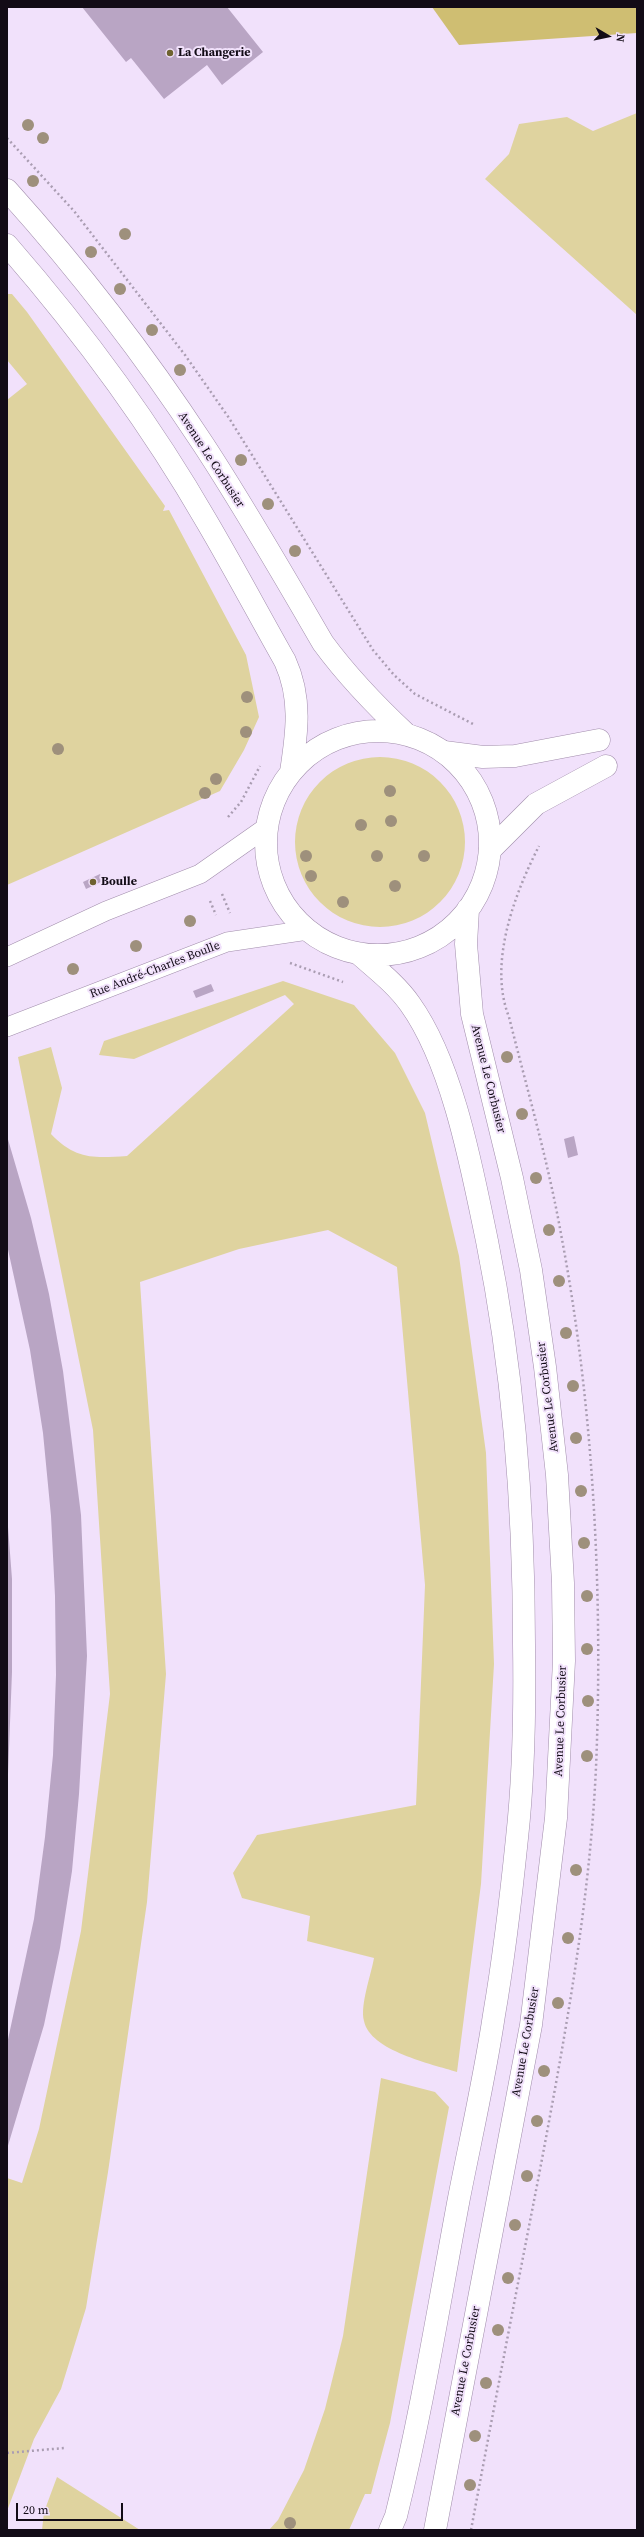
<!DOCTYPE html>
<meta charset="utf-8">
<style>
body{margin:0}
#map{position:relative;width:644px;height:2537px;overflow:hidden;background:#f1e1fb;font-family:"Source Serif 4",serif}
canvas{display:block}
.frame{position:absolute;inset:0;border:8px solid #120b16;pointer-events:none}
.north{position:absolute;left:588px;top:16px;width:40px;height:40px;-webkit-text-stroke:3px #f1e1fb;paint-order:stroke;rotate:99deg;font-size:11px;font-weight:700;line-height:16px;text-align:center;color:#120b16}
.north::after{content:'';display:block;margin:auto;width:14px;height:18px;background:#120b16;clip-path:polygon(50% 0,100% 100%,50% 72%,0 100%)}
.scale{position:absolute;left:16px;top:2503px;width:107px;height:18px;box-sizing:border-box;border:2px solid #120b16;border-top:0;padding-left:5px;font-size:12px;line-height:14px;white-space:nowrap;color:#120b16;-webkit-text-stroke:3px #f1e1fb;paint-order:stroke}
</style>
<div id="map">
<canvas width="644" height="2537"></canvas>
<div class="frame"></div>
<div class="north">N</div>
<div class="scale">20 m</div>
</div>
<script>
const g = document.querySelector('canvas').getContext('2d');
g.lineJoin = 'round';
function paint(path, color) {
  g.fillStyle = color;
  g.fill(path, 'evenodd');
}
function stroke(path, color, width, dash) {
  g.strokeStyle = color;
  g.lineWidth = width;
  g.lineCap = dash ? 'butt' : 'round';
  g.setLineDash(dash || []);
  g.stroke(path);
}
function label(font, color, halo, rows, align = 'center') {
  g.font = font + ' "Source Serif 4",serif';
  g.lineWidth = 4;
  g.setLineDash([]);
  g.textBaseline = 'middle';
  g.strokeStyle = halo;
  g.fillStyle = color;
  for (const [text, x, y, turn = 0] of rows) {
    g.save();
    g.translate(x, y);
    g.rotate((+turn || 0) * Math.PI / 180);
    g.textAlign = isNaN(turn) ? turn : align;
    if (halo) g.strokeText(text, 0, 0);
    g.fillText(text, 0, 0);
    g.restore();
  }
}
const green = new Path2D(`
 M637 113V315L485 179 509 154 519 124 567 117 593 131Z
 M7 294H12L27 312 165 506 163 511 169 510 246 655 259 717 244 750 220 791 7 885V400L27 384 7 360Z
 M295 842a85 85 0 1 1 170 0a85 85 0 1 1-170 0Z
 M283 981 354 1005 395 1053 425 1113 459 1256 486 1453 494 1664 481 1884 457 2072C432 2064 370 2051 364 2021 360 2005 371 1975 374 1958L307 1941 310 1916 242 1898 233 1873 257 1835 416 1805 425 1585 397 1267 328 1230 239 1249 140 1282 166 1674 147 1902 108 2172 86 2308 61 2389 34 2439 7 2511V2178L22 2183 39 2129 81 1931 110 1694 93 1430 18 1057 51 1047 62 1088 51 1134C76 1160 94 1158 127 1156L294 1004 285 995 134 1059 99 1055 104 1041Z
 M381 2078 435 2092 449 2107 390 2423 371 2494H365L349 2530H269L278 2520 304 2470 325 2409 343 2336Z
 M57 2477 140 2530H42L44 2512Z`);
const water = new Path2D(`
 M432 7H637V33L459 45Z`);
const building = new Path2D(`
 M82 7H227L263 52 222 85 207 65 164 99 131 58 126 62Z
 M100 874 103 881 86 889 83 882Z
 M211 984 214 991 196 998 193 991Z
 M7 1136 31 1218 49 1294 63 1371 81 1515 87 1656 79 1794 72 1871 60 1948 44 2025 7 2149V2044L34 1919 45 1837 53 1755 56 1675 55 1596 51 1516 43 1433 30 1350 7 1245Z
 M574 1136 578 1155 568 1158 564 1139Z
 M8 1527 12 1579V1672L8 1774Z`);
const path = new Path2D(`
 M7 138 74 211 185 355 229 418 373 650 394 675 415 694 473 724
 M228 817 241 802 260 766
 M222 894 230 913
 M210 901 216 915
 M290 963 343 982
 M7 2453 64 2448
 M471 2530C493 2412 516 2293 539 2175 566 2031 593 1887 597 1740 602 1575 592 1397 561 1234 548 1161 527 1089 509 1017 488 964 514 895 539 846`);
const lane = new Path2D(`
 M7 957 106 911 200 874 267 827
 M7 1027 227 942 308 930`);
const street = new Path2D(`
 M444 752 483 757 515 756 599 740
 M490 850 536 804 606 766`);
const secondary = new Path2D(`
 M7 190C79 270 144 354 203 444 245 508 284 576 323 643 348 677 375 705 406 734
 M7 245C81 330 150 423 207 522 234 568 259 615 285 661 302 698 297 733 291 772
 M266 843a112 112 0 1 1 224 0a112 112 0 1 1-224 0Z
 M358 953C376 969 396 984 410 1004 453 1064 472 1169 487 1241 514 1374 524 1509 524 1644 525 1709 524 1774 517 1838 511 1897 504 1957 494 2015 485 2076 471 2137 459 2198 439 2304 422 2411 396 2516L390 2530
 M435 2530 531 2025 556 1818 564 1661 563 1583 557 1475 545 1367 531 1270 512 1178 472 1014 466 944 468 909`);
const trees = [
 [28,125],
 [43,138],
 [33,181],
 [125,234],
 [91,252],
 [120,289],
 [152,330],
 [180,370],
 [241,460],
 [268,504],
 [295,551],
 [247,697],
 [246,732],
 [58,749],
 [216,779],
 [390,791],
 [205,793],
 [391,821],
 [361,825],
 [306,856],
 [377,856],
 [424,856],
 [311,876],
 [395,886],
 [343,902],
 [190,921],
 [136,946],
 [73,969],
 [507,1057],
 [522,1114],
 [536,1178],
 [549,1230],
 [559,1281],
 [566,1333],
 [573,1386],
 [576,1438],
 [581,1491],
 [584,1543],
 [587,1596],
 [587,1649],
 [588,1701],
 [587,1756],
 [576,1870],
 [568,1938],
 [558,2003],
 [544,2071],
 [537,2121],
 [527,2176],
 [515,2225],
 [508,2278],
 [498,2330],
 [486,2383],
 [475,2436],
 [470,2485],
 [290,2523]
];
const markers = [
 [170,53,4,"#6e622f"],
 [93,882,4,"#6e622f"]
];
const poiNames = [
 ["La Changerie",178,53],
 ["Boulle",101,882]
];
const streetNames = [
 ["Avenue Le Corbusier",211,460,57],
 ["Rue André-Charles Boulle",155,970,-21],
 ["Avenue Le Corbusier",488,1079,76],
 ["Avenue Le Corbusier",548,1397,-97],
 ["Avenue Le Corbusier",561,1721,-88],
 ["Avenue Le Corbusier",526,2042,-80],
 ["Avenue Le Corbusier",466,2361,-79]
];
paint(green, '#dfd39f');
paint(water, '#cfbe72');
paint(building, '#b9a5c4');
stroke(lane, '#a18dab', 20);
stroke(street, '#a18dab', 23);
stroke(secondary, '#a18dab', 23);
stroke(path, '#aa9db2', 2.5, [2, 3]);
stroke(lane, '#fff', 19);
stroke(street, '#fff', 22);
stroke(secondary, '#fff', 22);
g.fillStyle = '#9e907c';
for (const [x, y] of trees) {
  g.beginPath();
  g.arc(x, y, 6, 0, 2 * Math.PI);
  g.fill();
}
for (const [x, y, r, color] of markers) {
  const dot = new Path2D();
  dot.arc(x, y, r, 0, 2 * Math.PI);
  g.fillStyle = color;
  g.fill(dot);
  stroke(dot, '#f1e1fb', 1.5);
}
label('bold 12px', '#120b16', '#f1e1fb', poiNames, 'left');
label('12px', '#120b16', '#f1e1fb', streetNames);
</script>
